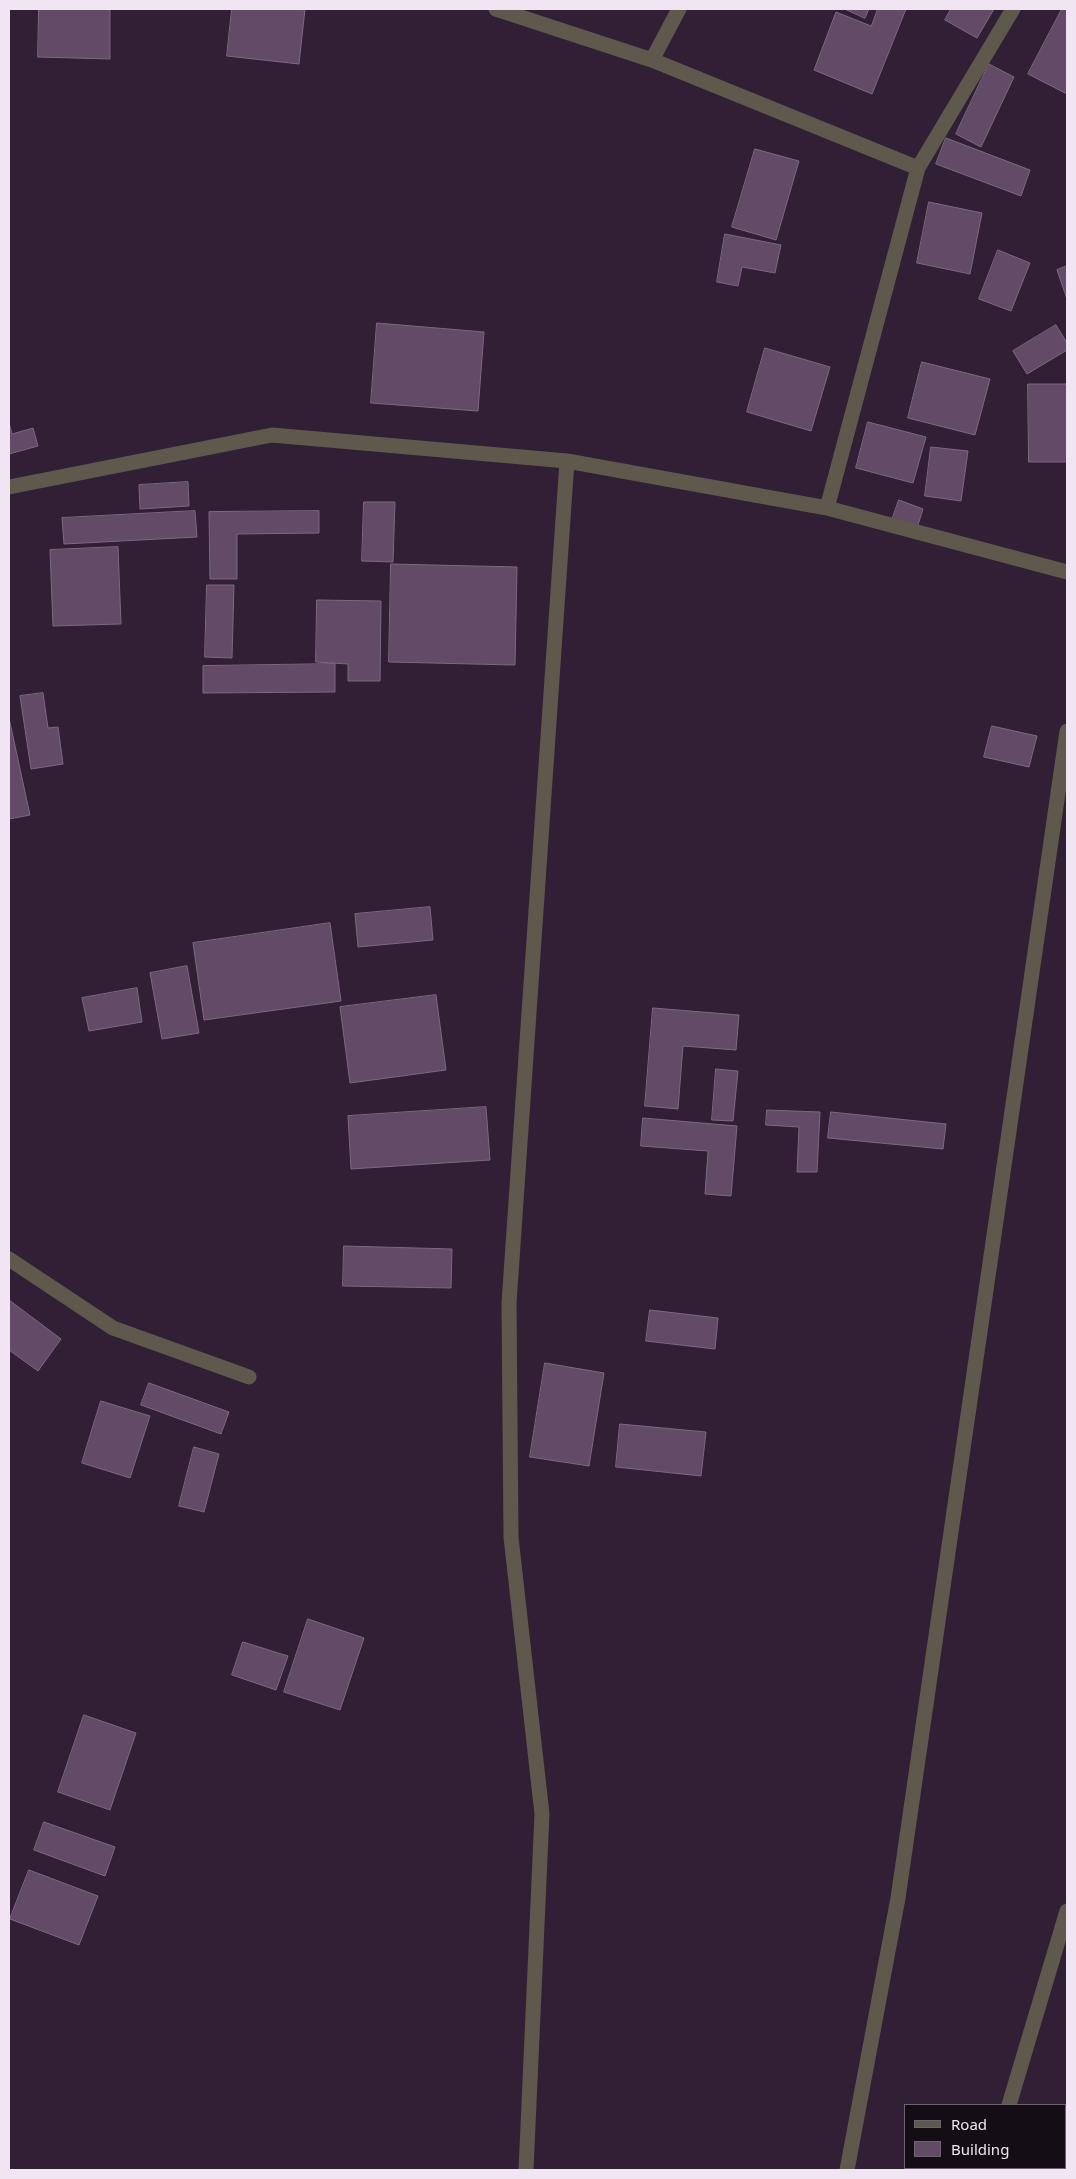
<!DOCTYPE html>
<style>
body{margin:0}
#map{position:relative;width:1076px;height:2179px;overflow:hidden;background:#311f35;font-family:"Noto Sans",sans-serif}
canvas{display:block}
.frame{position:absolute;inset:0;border:10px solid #f1e5f4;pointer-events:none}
.legend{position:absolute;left:904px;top:2104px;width:162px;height:65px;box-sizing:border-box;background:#150d16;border:1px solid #6d636f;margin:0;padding:6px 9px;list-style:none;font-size:15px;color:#f1e5f4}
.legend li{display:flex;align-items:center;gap:10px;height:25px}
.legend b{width:25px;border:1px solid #6d636f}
</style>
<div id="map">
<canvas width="1076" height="2179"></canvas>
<div class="frame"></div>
<ul class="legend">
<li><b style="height:6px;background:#5f584c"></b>Road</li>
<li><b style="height:14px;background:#634b68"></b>Building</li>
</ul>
</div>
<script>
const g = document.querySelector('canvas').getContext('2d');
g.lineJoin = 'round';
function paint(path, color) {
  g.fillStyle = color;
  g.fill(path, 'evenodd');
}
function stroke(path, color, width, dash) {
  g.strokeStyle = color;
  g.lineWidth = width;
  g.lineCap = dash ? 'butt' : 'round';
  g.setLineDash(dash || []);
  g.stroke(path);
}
const building = new Path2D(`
 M39 9H110V59L38 57Z
 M232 9H305L299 64 227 56Z
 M845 9H869L865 18Z
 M878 9H906L872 94 814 70 836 12 871 26Z
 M951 9H994L977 38 945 20Z
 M1062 9H1067V94L1028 74Z
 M989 64 1014 77 981 147 956 134Z
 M946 138 1030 170 1021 196 936 164Z
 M755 149 799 161 776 240 732 227Z
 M929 202 982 213 970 274 917 263Z
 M725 234 781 245 775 273 742 267 738 286 717 282Z
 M998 250 1030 263 1011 311 979 299Z
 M1067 266V299L1057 270Z
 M377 323 484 332 478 411 371 403Z
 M1056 325 1067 343V350L1027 374 1013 351Z
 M765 348 830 367 811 431 747 412Z
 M922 362 990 379 975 435 908 418Z
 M1028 384H1067V462H1029Z
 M868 422 926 437 913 483 856 468Z
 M9 423 12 434 33 428 38 446 9 454Z
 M931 447 968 451 961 501 925 496Z
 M188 482 189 506 140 509 139 485Z
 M899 500 923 509 917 528 892 520Z
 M364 502H395L393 562 362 561Z
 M195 511 197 537 64 544 62 518Z
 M319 511V533L237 534V579H210L209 512Z
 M118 547 121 624 53 626 50 550Z
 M391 564 517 567 515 665 389 662Z
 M207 585H234L232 658 205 657Z
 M317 600 381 601 380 681H348V664L316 662Z
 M335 664V692L203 693V666Z
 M43 693 48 728 58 727 63 764 31 769 20 696Z
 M9 718 30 815 9 819Z
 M992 726 1037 736 1029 767 984 757Z
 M430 907 433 940 358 947 355 914Z
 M330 923 341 1001 204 1020 193 943Z
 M187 966 199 1033 162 1039 150 973Z
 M137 988 142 1022 89 1031 82 998Z
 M436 995 446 1070 350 1083 340 1007Z
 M653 1008 739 1015 736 1050 683 1046 678 1109 645 1106Z
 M716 1069 738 1071 733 1121 712 1120Z
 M486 1107 490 1160 351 1169 348 1116Z
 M767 1110 820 1112 817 1172H797L799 1127 766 1125Z
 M831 1112 946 1124 943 1149 828 1138Z
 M643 1118 737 1126 731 1196 705 1194 708 1151 641 1146Z
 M344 1246 452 1249 451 1288 343 1286Z
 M9 1300 61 1339 38 1371 9 1350Z
 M650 1310 718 1318 715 1349 646 1341Z
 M545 1363 604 1373 589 1466 530 1457Z
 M149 1383 229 1412 221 1434 141 1405Z
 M101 1401 150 1416 130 1478 82 1463Z
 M620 1424 706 1432 701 1476 616 1467Z
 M194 1447 219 1454 204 1512 179 1506Z
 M308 1619 364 1638 340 1710 284 1692Z
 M243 1642 288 1656 276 1690 232 1675Z
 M84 1715 136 1733 110 1810 58 1792Z
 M44 1822 115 1847 105 1876 34 1850Z
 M29 1870 98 1896 79 1945 10 1919Z`);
const street = new Path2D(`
 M496 9 652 60 918 168
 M652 60 679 9
 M9 487 272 435 567 461 827 508 1067 572
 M827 508 918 168 1013 9
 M9 1259 113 1328 249 1377
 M1009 2105 1067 1911
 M526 2170 542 1814 511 1537 509 1303 567 461
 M847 2170 898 1898 1067 731
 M990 2170 991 2168`);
paint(building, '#634b68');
stroke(building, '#7d6882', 1);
stroke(street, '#5f584c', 15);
</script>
